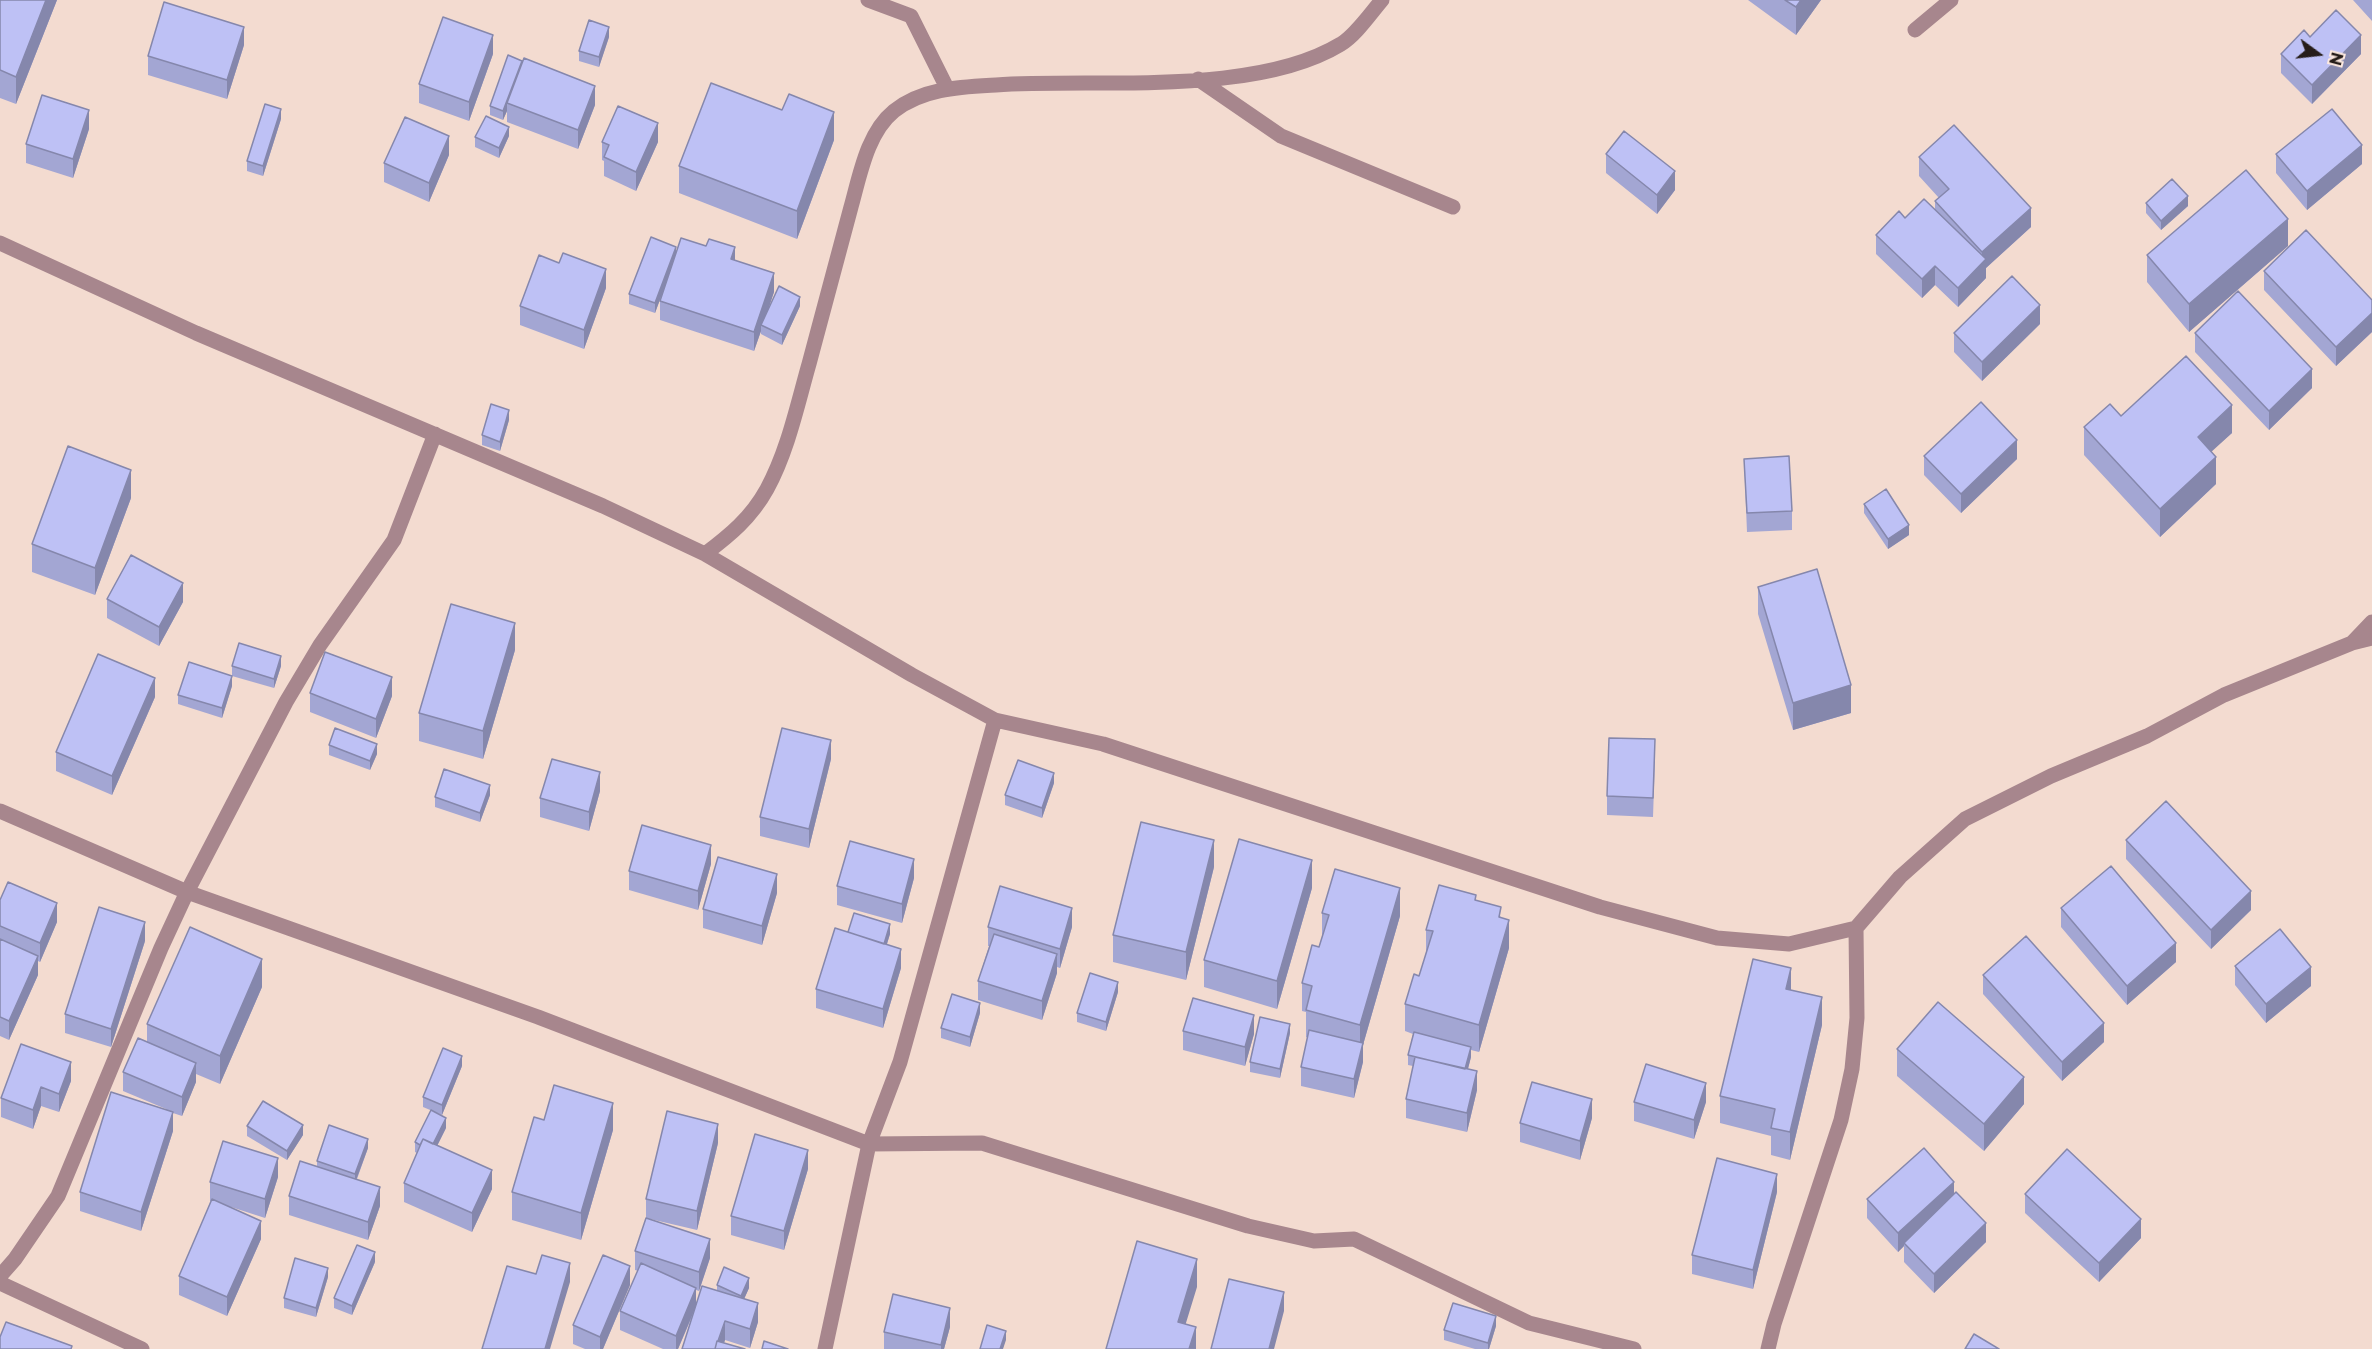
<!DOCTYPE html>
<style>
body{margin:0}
#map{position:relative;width:2372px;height:1349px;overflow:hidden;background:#f3dbd0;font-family:Montserrat,sans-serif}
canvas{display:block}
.north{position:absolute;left:2288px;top:24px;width:60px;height:60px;-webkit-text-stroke:4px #fde9e0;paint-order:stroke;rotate:105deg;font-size:16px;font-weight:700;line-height:24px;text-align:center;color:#261d19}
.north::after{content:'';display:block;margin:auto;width:21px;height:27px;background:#261d19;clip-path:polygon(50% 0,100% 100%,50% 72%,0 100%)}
</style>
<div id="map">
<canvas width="2372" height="1349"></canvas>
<div class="north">N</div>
</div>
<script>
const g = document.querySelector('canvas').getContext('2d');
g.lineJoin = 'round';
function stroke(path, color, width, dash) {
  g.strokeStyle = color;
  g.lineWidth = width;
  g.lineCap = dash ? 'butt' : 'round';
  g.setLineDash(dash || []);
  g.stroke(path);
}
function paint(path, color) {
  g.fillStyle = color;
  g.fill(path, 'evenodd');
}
const street = new Path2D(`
 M868 0 911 16 947 88
 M1915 30 1951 0
 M1198 79 1281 136 1453 207
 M0 243 196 333 603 506 705 554 912 675 995 720 1103 744 1600 907 1717 938 1789 944 1856 928 1900 877 1965 819 2051 776 2147 736 2224 695 2352 643 2372 638
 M705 554C730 535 751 518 767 489 788 450 797 406 809 364 823 311 837 259 851 207 860 175 867 133 894 111 923 88 961 87 996 85 1096 78 1254 97 1341 44 1355 36 1371 13 1382 0
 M2352 643 2372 622
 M0 811 187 892 538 1017 869 1144 982 1143 1248 1226 1314 1241 1354 1239 1529 1323 1634 1349
 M0 1276 15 1259 58 1196 161 948 187 892 286 702 320 645 394 540 435 434
 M0 1283 142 1349
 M825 1349 869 1144 900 1062 995 720
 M1768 1349 1774 1324 1841 1120 1852 1069 1857 1018 1856 928`);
const wall = new Path2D(`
 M0 0H57L16 104 0 98Z
 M1748 0H1821L1796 35Z
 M2353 0H2372V21Z
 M609 37 599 67 579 61V51Z
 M2310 37 2361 54 2312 104 2281 73V54Z
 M244 45 227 99 148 75V56Z
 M493 54 469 121 419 103V84Z
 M522 64 595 105 578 149 507 122V111L503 120 490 115V106Z
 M782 110 834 140 797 239 679 193V166Z
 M281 119 263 176 247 171V161Z
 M89 129 73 178 26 163V144Z
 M509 136 499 158 475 147V137Z
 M602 142H658L636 191 604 176V161L602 160Z
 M1606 154 1675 190 1657 214 1606 173Z
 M2276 154 2362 164 2307 210 2276 173Z
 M449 155 429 202 384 182V163Z
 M1919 157 2031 227 1986 268V278L1958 307 1935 285 1922 298 1876 254V235L1905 218 1935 210V201L1939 198 1919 176Z
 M2146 203 2188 206 2161 230 2146 213Z
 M2288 246 2189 332 2147 282V255Z
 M676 254 735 260 774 292 767 311 800 306 782 345 761 334V331L754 351 660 320V301L668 277 655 313 629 304V294Z
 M2264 271 2372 300V332L2336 366 2264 290Z
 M606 288 584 349 520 325V306Z
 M2040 324 1982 381 1954 352V333Z
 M2195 333 2312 388 2269 430 2195 352Z
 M2121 416 2232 433 2211 451 2216 484 2160 537 2084 455V427Z
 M509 420 500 451 482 445V435Z
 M1924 456 2017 459 1961 513 1924 475Z
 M1744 459 1792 511V530L1747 532Z
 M131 498 95 595 32 572V544Z
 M1864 504 1909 535 1888 549 1864 513Z
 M1758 587 1851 713 1793 730 1758 614Z
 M107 599 183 602 159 646 107 618Z
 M515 650 483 759 419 741V713Z
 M232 666H281L274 688 232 676Z
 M232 686 222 718 178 704V695Z
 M310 693 392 696 376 738 310 712Z
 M155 697 112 795 56 771V752Z
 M329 745 377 754 370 770 329 755Z
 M1655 758 1653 817 1607 815V796Z
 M831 759 809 848 760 836V817Z
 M1054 783 1042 818 1005 805V795Z
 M600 791 589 831 540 817V798Z
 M490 795 480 822 435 807V797Z
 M2126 840 2251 910 2211 949 2126 859Z
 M711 864 698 910 629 890V871Z
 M1214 867 1186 980 1113 962V935Z
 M914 878 902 923 837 905V886Z
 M1312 888 1277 1009 1204 987V960Z
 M777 893 762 945 703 928V909Z
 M0 900 57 922 40 962 38 961V975L9 1040 0 1036Z
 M1476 900 1501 917 1509 948 1479 1052 1471 1050V1057L1468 1069 1477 1090 1467 1132 1406 1118V1099L1413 1066 1408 1065V1055L1413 1034 1405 1031V1004L1419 976 1426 953V930Z
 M2061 908 2176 962 2127 1005 2061 927Z
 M1322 913 1400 916 1363 1045V1062L1354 1098 1301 1086V1067L1308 1038 1306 1037V1012L1302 1011V983L1319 947 1322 939Z
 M988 927H1072L1060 968 1057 967V973L1042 1020 978 1000V981L989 946H988Z
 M848 932 890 934 887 944 901 968 883 1028 816 1008V989Z
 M145 941 111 1047 65 1033V1014Z
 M2235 966 2311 986 2266 1023 2235 985Z
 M1983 975 2104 1042 2062 1081 1983 994Z
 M262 987 220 1084 196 1074V1082L182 1116 173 1113V1131L141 1231 80 1211V1192L166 1109 123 1091V1072L147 1042V1024Z
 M1791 990 1822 1025 1790 1160 1771 1155V1136L1720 1123V1096Z
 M1118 992 1106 1031 1077 1022V1013Z
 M980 1013 970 1047 941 1038V1028Z
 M1183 1031 1254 1034 1245 1066 1183 1050Z
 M1290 1033 1280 1078 1250 1072V1062Z
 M1897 1049 2024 1104 1984 1151 1897 1076Z
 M462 1066 442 1115 423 1107V1097Z
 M71 1081 59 1112 41 1106 33 1129 1 1117V1098Z
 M1634 1102H1706L1694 1139 1634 1121Z
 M1592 1118 1580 1160 1520 1142V1123Z
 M544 1120 613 1130 581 1240 512 1220V1192Z
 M247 1126 303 1135 287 1160 247 1136Z
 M446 1128 437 1146 492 1189 472 1232 404 1202V1183L417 1153 415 1152V1142Z
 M718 1143 697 1230 650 1219 710 1258 699 1291 696 1290V1302L717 1290V1285L749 1288 744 1299 758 1322 750 1348 725 1340 724 1343 682 1349 692 1317 678 1349H663L620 1330V1311L638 1271 635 1270V1251L646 1218V1199Z
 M368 1148 357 1179 380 1206 368 1240 289 1215V1196L317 1167V1161Z
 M808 1169 784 1250 731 1235V1216Z
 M278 1177 265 1218 231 1207 261 1239 227 1316 179 1295V1276L211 1201H210V1182Z
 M1777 1192 1753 1289 1692 1274V1255Z
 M1954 1194 1986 1242 1934 1293 1904 1262V1246L1898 1252 1867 1218V1199Z
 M2025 1194 2141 1238 2099 1282 2025 1213Z
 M375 1262 352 1315 334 1308V1298Z
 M328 1277 316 1317 284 1308V1298Z
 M630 1285 603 1349H585L573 1344V1325Z
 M1496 1326 1489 1349H1475L1444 1340V1330Z
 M950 1327 944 1349H884V1332Z`);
const shadedWall = new Path2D(`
 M46 0H57L16 104V77Z
 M1801 0H1821L1796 35V7Z
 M244 27V45L227 99V80Z
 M609 27V37L599 67V57Z
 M493 35V54L469 121V102Z
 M2361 35V54L2312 104V85Z
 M522 61V70L507 103V111L503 120V111Z
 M595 86V105L578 149V130Z
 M281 109V119L263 176V166Z
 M89 110V129L73 178V159Z
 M834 112V140L797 239V211Z
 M658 123V142L636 191V172Z
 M509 127V136L499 158V148Z
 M449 136V155L429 202V183Z
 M2362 145V164L2307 210V191Z
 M1675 171V190L1657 214V195Z
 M2188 196V206L2161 230V221Z
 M2031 208V227L1986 268V278L1958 307V288L1982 263V252Z
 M2288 219V246L2189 332V304Z
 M676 247V257L655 313V303Z
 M735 247V266L731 259Z
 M1935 266V285L1922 298V279Z
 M606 269V288L584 349V330Z
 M774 273V292L763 326 761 325V331L754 351V332Z
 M800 297V306L782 345V335Z
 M2040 305V324L1982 381V362Z
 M2372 313V332L2336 366V347Z
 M2312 369V388L2269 430V411Z
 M2232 405V433L2198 464V437Z
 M509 410V420L500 451V442Z
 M2017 440V459L1961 513V494Z
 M2216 457V484L2160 537V509Z
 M131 470V498L95 595V568Z
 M1909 525V535L1888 549V539Z
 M183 583V602L159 646V627Z
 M515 623V650L483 759V731Z
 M281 656V666L274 688V679Z
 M232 676V686L222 718V708Z
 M392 677V696L376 738V719Z
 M155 678V697L112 795V776Z
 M1851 685V713L1793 730V703Z
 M831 740V759L809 848V829Z
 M377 744V754L370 770V761Z
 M600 772V791L589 831V812Z
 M1054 773V783L1042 818V808Z
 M490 785V795L480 822V813Z
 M1214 840V867L1186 980V952Z
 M711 845V864L698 910V891Z
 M914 859V878L902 923V904Z
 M1312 860V888L1277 1009V981Z
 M777 874V893L762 945V926Z
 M1400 888V916L1363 1045V1062L1354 1098V1079L1360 1052V1025Z
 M2251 891V910L2211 949V930Z
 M57 903V922L40 962V943Z
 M1072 908V927L1060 968V949Z
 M1509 920V948L1479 1052V1025Z
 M145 922V941L111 1047V1029Z
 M890 924V934L884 953V944Z
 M2176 943V962L2127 1005V986Z
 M901 949V968L883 1028V1009Z
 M1057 954V973L1042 1020V1001Z
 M38 956V975L9 1040V1021Z
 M262 959V987L220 1084V1056Z
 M2311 967V986L2266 1023V1004Z
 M1791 968V995L1786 989Z
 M1118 982V992L1106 1031V1022Z
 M1822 997V1025L1790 1160V1132Z
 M980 1003V1013L970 1047V1037Z
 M1254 1015V1034L1245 1066V1047Z
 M2104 1023V1042L2062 1081V1062Z
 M1290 1024V1033L1280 1078V1069Z
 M1471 1047V1057L1465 1080V1070Z
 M462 1056V1066L442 1115V1105Z
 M71 1062V1081L59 1112V1094Z
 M196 1063V1082L182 1116V1097Z
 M1477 1071V1090L1467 1132V1113Z
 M2024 1077V1104L1984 1151V1124Z
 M1706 1083V1102L1694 1139V1120Z
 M41 1087V1106L33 1129V1110Z
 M1592 1099V1118L1580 1160V1141Z
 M613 1103V1130L581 1240V1213Z
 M173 1112V1131L141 1231V1212Z
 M446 1118V1128L430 1160V1150Z
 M718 1124V1143L697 1230V1211Z
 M303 1125V1135L287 1160V1151Z
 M368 1139V1148L355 1183V1174Z
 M808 1150V1169L784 1250V1231Z
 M278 1158V1177L265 1218V1199Z
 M492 1170V1189L472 1232V1213Z
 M1777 1174V1192L1753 1289V1270Z
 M1954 1182V1201L1904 1243V1246L1898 1252V1233Z
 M380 1187V1206L368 1240V1222Z
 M2141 1219V1238L2099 1282V1263Z
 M261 1221V1239L227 1316V1297Z
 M1986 1223V1242L1934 1293V1274Z
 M710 1239V1258L699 1291V1272Z
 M375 1252V1262L352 1315V1306Z
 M1197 1259V1287L1178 1349V1322Z
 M570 1263V1282L550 1349H545Z
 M630 1266V1285L603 1349H600V1337Z
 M328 1268V1277L316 1317V1308Z
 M749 1278V1288L741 1306V1296Z
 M696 1288V1306L678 1349H676V1336Z
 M1284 1292V1311L1274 1349H1269Z
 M758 1303V1322L750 1348V1329Z
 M950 1308V1327L944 1349H941V1345Z
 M1496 1316V1326L1489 1349H1488V1343Z
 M725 1321V1340L722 1349H716Z
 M1196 1327V1349H1189Z
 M1006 1331V1340L1003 1349H1000Z`);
const building = new Path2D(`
 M0 0H46L16 77 0 70Z
 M1785 0H1801L1796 7Z
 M164 2 244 27 227 80 148 56Z
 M2336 10 2361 35 2312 85 2281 54 2304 30 2310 37Z
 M443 17 493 35 469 102 419 84Z
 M589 20 609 27 599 57 579 51Z
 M508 55 522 61 503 111 490 106Z
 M524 58 595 86 578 130 507 103Z
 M711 83 782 110 789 94 834 112 797 211 679 166Z
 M42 95 89 110 73 159 26 144Z
 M265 104 281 109 263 166 247 161Z
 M618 106 658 123 636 172 604 157 609 145 602 142Z
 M2332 109 2362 145 2307 191 2276 154Z
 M486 116 509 127 499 148 475 137Z
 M405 117 449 136 429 183 384 163Z
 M1954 125 2031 208 1982 252 1935 201 1949 189 1919 157Z
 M1624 131 1675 171 1657 195 1606 154Z
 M2246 170 2288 219 2189 304 2147 255Z
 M2172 179 2188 196 2161 221 2146 203Z
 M1924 199 1986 259 1958 288 1935 266 1922 279 1876 235 1899 211 1905 218Z
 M2306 230 2372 300V313L2336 347 2264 271Z
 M651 237 676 247 655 303 629 294Z
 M681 238 706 246 709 239 735 247 731 259 774 273 754 332 660 301Z
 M563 253 606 269 584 330 520 306 539 255 559 263Z
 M2012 276 2040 305 1982 362 1954 333Z
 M779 286 800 297 782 335 761 325Z
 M2238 291 2312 369 2269 411 2195 333Z
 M2186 356 2232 405 2198 437 2216 457 2160 509 2084 427 2110 404 2121 416Z
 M1981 402 2017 440 1961 494 1924 456Z
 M491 404 509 410 500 442 482 435Z
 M68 446 131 470 95 568 32 544Z
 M1789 456 1792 511 1747 513 1744 459Z
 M1886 489 1909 525 1888 539 1864 504Z
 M131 555 183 583 159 627 107 599Z
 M1817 569 1851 685 1793 703 1758 587Z
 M451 604 515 623 483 731 419 713Z
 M239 643 281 656 274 679 232 666Z
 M325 652 392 677 376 719 310 693Z
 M98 654 155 678 112 776 56 752Z
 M189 662 232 676 222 708 178 695Z
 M335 728 377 744 370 761 329 745Z
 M782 728 831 740 809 829 760 817Z
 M1609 738 1655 739 1653 798 1607 796Z
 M552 759 600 772 589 812 540 798Z
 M1018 760 1054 773 1042 808 1005 795Z
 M444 769 490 785 480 813 435 797Z
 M2166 801 2251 891 2211 930 2126 840Z
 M1141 822 1214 840 1186 952 1113 935Z
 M642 825 711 845 698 891 629 871Z
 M1239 839 1312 860 1277 981 1204 960Z
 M850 841 914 859 902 904 837 886Z
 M718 857 777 874 762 926 703 909Z
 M2111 866 2176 943 2127 986 2061 908Z
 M1335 869 1400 888 1360 1025 1306 1010 1312 986 1302 983 1312 945 1319 947 1329 915 1322 913Z
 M8 882 57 903 40 943 0 926V900Z
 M1439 885 1476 895 1475 900 1501 907 1499 917 1509 920 1479 1025 1405 1004 1414 974 1419 976 1433 931 1426 930Z
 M1000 886 1072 908 1060 949 988 927Z
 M99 907 145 922 111 1029 65 1014Z
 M854 913 890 924 884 944 848 932Z
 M190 927 262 959 220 1056 147 1024Z
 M835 928 901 949 883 1009 816 989Z
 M2280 929 2311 967 2266 1004 2235 966Z
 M994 934 1057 954 1042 1001 978 981Z
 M2026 936 2104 1023 2062 1062 1983 975Z
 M0 939 38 956 9 1021 0 1017Z
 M1753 959 1791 968 1786 989 1822 997 1790 1132 1771 1128 1775 1109 1720 1096Z
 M1090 973 1118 982 1106 1022 1077 1013Z
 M952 994 980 1003 970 1037 941 1028Z
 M1193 998 1254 1015 1245 1047 1183 1031Z
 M1938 1002 2024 1077 1984 1124 1897 1049Z
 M1260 1017 1290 1024 1280 1069 1250 1062Z
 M1309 1030 1363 1043 1354 1079 1301 1067Z
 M1414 1032 1471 1047 1465 1069 1408 1055Z
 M138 1038 196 1063 182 1097 123 1072Z
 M21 1044 71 1062 59 1094 41 1087 33 1110 1 1098Z
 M443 1048 462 1056 442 1105 423 1097Z
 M1415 1057 1477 1071 1467 1113 1406 1099Z
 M1646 1064 1706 1083 1694 1120 1634 1102Z
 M1532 1082 1592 1099 1580 1141 1520 1123Z
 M554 1085 613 1103 581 1213 512 1192 534 1117 544 1120Z
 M111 1092 173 1112 141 1212 80 1192Z
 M263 1101 303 1125 287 1151 247 1126Z
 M431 1110 446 1118 433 1144 423 1139 420 1145 415 1142Z
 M667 1111 718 1124 697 1211 646 1199Z
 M329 1125 368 1139 355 1174 317 1161Z
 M755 1134 808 1150 784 1231 731 1216Z
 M423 1139 492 1170 472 1213 404 1183Z
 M223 1141 278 1158 265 1199 210 1182Z
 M1924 1148 1954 1182 1898 1233 1867 1199Z
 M2067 1149 2141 1219 2099 1263 2025 1194Z
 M1717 1158 1777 1174 1753 1270 1692 1255Z
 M300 1161 380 1187 368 1222 289 1196Z
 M1956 1192 1986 1223 1934 1274 1904 1243Z
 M212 1199 261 1221 227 1297 179 1276Z
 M646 1218 710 1239 699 1272 635 1251Z
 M1137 1241 1197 1259 1178 1322 1196 1327 1189 1349H1106Z
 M357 1245 375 1252 352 1306 334 1298Z
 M542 1255 570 1263 545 1349H482L507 1266 536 1274Z
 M603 1255 630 1266 600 1337 573 1325Z
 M295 1258 328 1268 316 1308 284 1298Z
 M641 1263 696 1288 676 1336 620 1311Z
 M724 1267 749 1278 741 1296 717 1285Z
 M1229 1279 1284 1292 1269 1349H1211Z
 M702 1286 758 1303 750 1329 725 1321 718 1341H717L715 1349H682Z
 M893 1294 950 1308 941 1345 884 1332Z
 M1453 1303 1496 1316 1488 1343 1444 1330Z
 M6 1322 72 1346 71 1349H0V1337Z
 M987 1325 1006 1331 1000 1349H980Z
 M1974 1334 1999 1349H1965Z
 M717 1341 745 1349H715Z
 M764 1341 788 1349H762Z`);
stroke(street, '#a7868d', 15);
paint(wall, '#a3a6d3');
paint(shadedWall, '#8587ac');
paint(building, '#bec1f5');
stroke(building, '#8587ac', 1.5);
</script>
